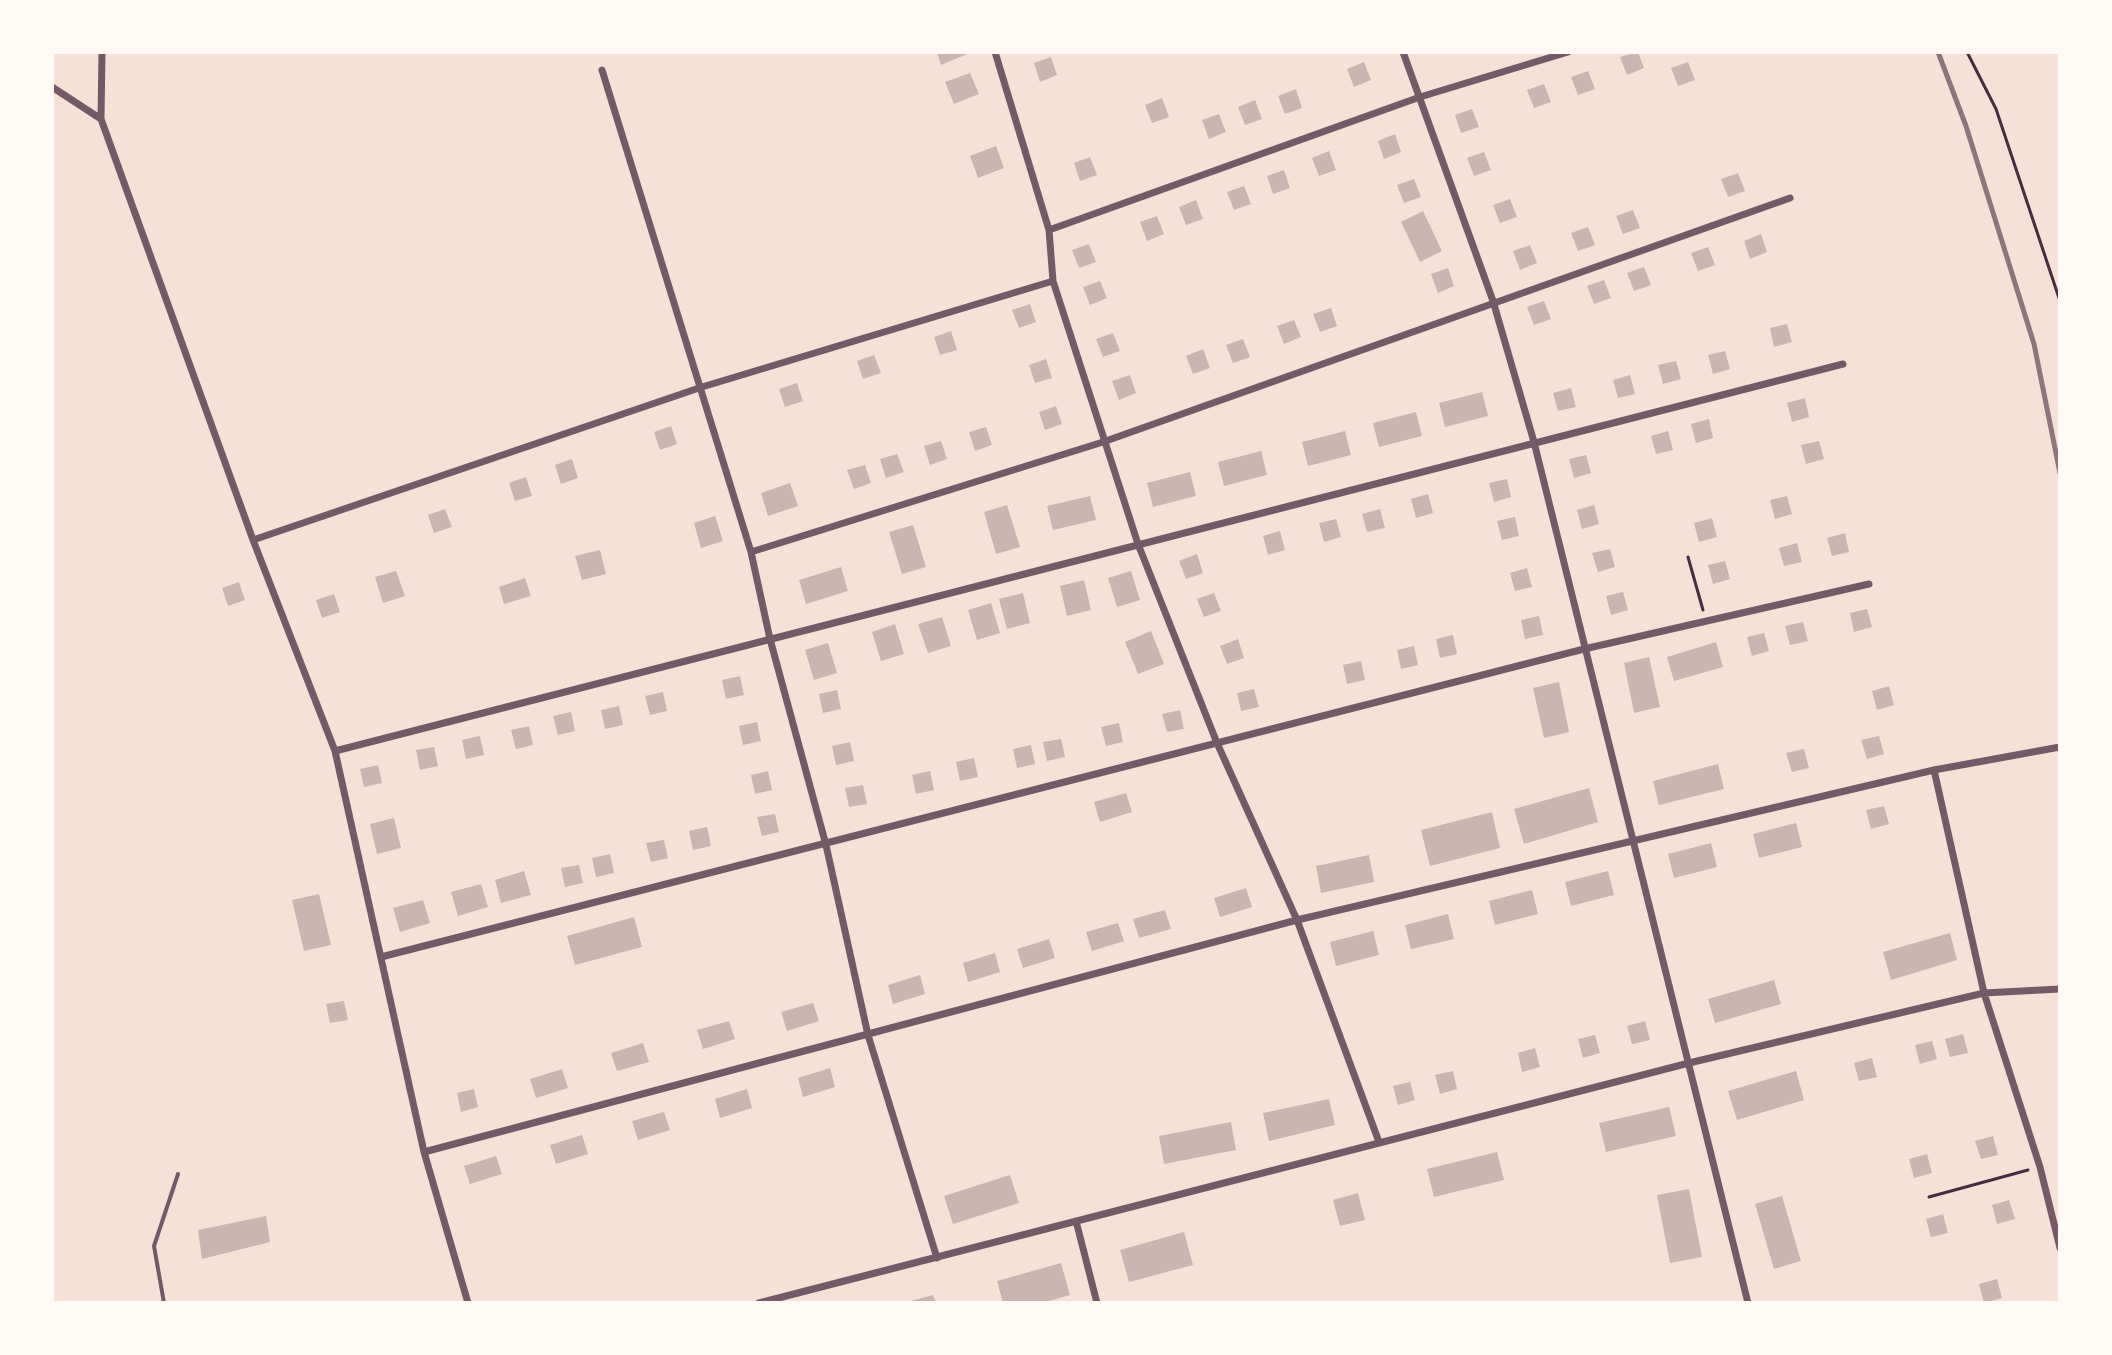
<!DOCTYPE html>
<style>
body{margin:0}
#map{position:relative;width:2112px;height:1355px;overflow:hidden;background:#f7e1d7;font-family:Inter,sans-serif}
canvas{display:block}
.frame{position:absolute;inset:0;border:54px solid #fffaf5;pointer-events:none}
</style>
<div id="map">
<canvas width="2112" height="1355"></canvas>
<div class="frame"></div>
</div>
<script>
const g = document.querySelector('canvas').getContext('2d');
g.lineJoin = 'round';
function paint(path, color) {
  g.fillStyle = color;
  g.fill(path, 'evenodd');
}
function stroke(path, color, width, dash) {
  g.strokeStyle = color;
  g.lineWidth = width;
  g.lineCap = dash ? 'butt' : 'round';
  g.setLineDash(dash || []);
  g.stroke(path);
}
const building = new Path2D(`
 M937 52H972L941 65Z
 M1638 52 1644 68 1627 75 1620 57Z
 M1051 57 1057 75 1040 82 1034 63Z
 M1364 62 1371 80 1354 87 1347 69Z
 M1688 62 1695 80 1678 86 1671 68Z
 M1588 71 1595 89 1578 95 1571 77Z
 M970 73 979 94 954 104 945 82Z
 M1544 84 1551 102 1534 108 1527 90Z
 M1296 89 1302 108 1285 114 1278 96Z
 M1162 98 1169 117 1152 123 1145 105Z
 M1255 100 1262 119 1245 125 1238 107Z
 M1472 109 1479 127 1461 133 1455 115Z
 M1219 114 1226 132 1209 139 1202 120Z
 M1395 134 1401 152 1384 159 1378 141Z
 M996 146 1004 168 978 178 970 156Z
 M1329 151 1336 170 1319 176 1312 158Z
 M1484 152 1491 170 1474 176 1467 158Z
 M1090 157 1097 175 1080 181 1074 163Z
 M1284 170 1290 188 1273 194 1267 176Z
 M1738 173 1745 191 1728 197 1721 179Z
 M1414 179 1421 197 1404 203 1397 185Z
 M1244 186 1251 204 1234 210 1227 192Z
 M1510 199 1517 217 1500 223 1493 205Z
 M1196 200 1203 219 1186 225 1179 207Z
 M1633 210 1640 228 1623 234 1616 216Z
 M1423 211 1442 251 1420 262 1401 222Z
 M1157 216 1164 234 1147 241 1140 222Z
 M1588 227 1595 245 1578 251 1571 233Z
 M1761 234 1767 252 1750 259 1744 241Z
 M1089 244 1096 262 1079 268 1072 250Z
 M1530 245 1537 263 1520 270 1513 251Z
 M1708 247 1715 265 1698 271 1691 253Z
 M1644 267 1651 285 1634 291 1627 273Z
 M1448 268 1454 286 1438 293 1431 274Z
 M1604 280 1611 298 1594 304 1587 286Z
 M1100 281 1107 298 1090 305 1083 287Z
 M1544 301 1551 319 1534 325 1527 307Z
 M1030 304 1036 322 1019 328 1012 310Z
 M1331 308 1337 326 1320 332 1313 314Z
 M1294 320 1301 337 1284 344 1277 326Z
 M1787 324 1792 342 1774 347 1770 328Z
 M951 331 957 350 940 355 934 337Z
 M1113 333 1120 351 1103 357 1096 339Z
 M1243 339 1250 357 1233 363 1226 345Z
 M1203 349 1210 368 1193 374 1186 356Z
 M1725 351 1730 369 1713 374 1708 355Z
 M874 355 881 373 863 379 857 361Z
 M1046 359 1052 378 1035 383 1029 365Z
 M1676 361 1681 379 1663 384 1658 365Z
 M1130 375 1136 393 1119 400 1112 381Z
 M1630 375 1635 394 1618 398 1613 380Z
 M797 383 803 401 785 407 779 389Z
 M1571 388 1576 407 1558 411 1553 393Z
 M1482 392 1488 416 1445 427 1439 403Z
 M1805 398 1809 417 1792 422 1787 403Z
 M1056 406 1062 424 1045 430 1039 412Z
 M1416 412 1422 436 1379 447 1373 423Z
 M1709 419 1713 438 1696 443 1691 424Z
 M671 426 677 444 660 450 654 432Z
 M986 427 992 445 975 451 969 432Z
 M1345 431 1351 455 1308 466 1302 442Z
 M1668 431 1673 450 1656 454 1651 436Z
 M941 441 947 459 930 465 924 446Z
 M1819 441 1824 459 1806 464 1801 445Z
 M1261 451 1267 475 1224 486 1218 462Z
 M897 454 904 472 886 478 880 459Z
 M1586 455 1591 473 1574 478 1569 459Z
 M572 459 578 478 561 484 555 465Z
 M865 465 871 483 854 489 847 470Z
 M1190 472 1196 496 1153 507 1147 483Z
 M526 477 532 496 515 501 509 483Z
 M1507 479 1511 497 1494 502 1489 483Z
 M790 483 798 506 768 516 761 493Z
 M1428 494 1433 513 1416 518 1411 499Z
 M1090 496 1096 520 1053 530 1047 506Z
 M1787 496 1792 514 1775 519 1770 500Z
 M1007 505 1020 547 996 554 984 512Z
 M1594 505 1599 524 1582 529 1577 510Z
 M445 509 452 527 434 533 428 515Z
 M1380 509 1385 528 1367 532 1362 514Z
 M715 516 723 541 701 548 694 523Z
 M1515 517 1519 536 1502 540 1497 521Z
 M1712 518 1717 537 1699 542 1694 523Z
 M1336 519 1341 537 1324 542 1319 523Z
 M913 525 926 567 902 574 889 532Z
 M1280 531 1285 550 1268 555 1263 536Z
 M1845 533 1849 552 1832 556 1827 538Z
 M1797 543 1802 562 1784 566 1779 548Z
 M1610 549 1615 567 1598 572 1592 553Z
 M600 550 606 574 582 580 575 556Z
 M1197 554 1203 573 1186 579 1179 561Z
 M1725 561 1730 579 1713 584 1708 565Z
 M841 567 848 591 806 604 799 580Z
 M1527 568 1532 587 1515 591 1510 573Z
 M396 571 405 596 383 603 375 577Z
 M1131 571 1140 600 1117 607 1108 578Z
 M525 578 531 596 504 604 499 587Z
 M1084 580 1091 610 1067 616 1060 586Z
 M239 582 245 600 228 606 222 588Z
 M1623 592 1628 610 1611 615 1606 596Z
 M1023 593 1030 623 1007 629 999 599Z
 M1214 593 1221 611 1204 617 1197 599Z
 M334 594 340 612 322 618 316 600Z
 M991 603 1000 633 977 640 968 610Z
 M1867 609 1872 627 1854 632 1850 613Z
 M1539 616 1543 635 1525 639 1521 620Z
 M942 617 951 646 928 653 918 624Z
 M1803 622 1808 641 1790 645 1785 626Z
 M895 624 904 654 881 661 872 632Z
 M1151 631 1164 664 1138 674 1125 642Z
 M1764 633 1769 651 1752 656 1747 637Z
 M1453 635 1457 654 1440 658 1436 639Z
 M1238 639 1244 658 1227 664 1220 646Z
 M1716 642 1723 667 1674 681 1667 657Z
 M828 643 837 673 814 680 805 650Z
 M1414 646 1418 665 1401 669 1397 650Z
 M1649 657 1660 707 1634 713 1624 663Z
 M1361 661 1365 680 1347 684 1343 665Z
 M740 676 744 695 726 699 722 680Z
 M1559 682 1569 732 1544 738 1533 688Z
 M1889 686 1894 705 1877 710 1872 691Z
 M1254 689 1259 707 1241 711 1237 693Z
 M837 690 841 709 823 713 819 694Z
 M663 692 667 711 650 715 645 696Z
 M619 706 623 725 605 729 601 710Z
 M1180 710 1184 729 1167 732 1162 714Z
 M571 712 575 731 558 735 553 716Z
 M757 722 761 741 743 745 739 726Z
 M1119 723 1123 742 1106 746 1101 727Z
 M529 726 533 745 516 749 511 730Z
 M480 736 484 755 466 759 462 740Z
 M1879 736 1884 754 1867 759 1861 740Z
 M1061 739 1065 757 1047 761 1043 742Z
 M850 742 854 761 836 765 832 746Z
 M1031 745 1035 764 1017 768 1013 749Z
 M434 747 438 766 420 770 416 750Z
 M1804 749 1809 768 1792 772 1786 753Z
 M974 758 978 777 960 781 956 762Z
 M1718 764 1724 789 1659 805 1653 781Z
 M378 765 382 783 364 787 360 769Z
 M768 771 772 790 755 794 751 775Z
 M930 771 934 790 916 794 912 775Z
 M863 785 867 804 849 807 845 788Z
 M1589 788 1598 822 1524 844 1514 809Z
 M1126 793 1132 812 1100 822 1094 802Z
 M1884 806 1889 824 1871 829 1866 810Z
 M1492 812 1500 848 1430 866 1421 830Z
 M775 814 779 832 762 836 757 817Z
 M394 818 401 848 377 854 370 824Z
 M1796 823 1802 847 1759 858 1753 834Z
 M707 827 711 846 693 850 689 831Z
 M664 840 668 858 651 862 646 843Z
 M1711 843 1717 867 1674 878 1668 854Z
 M610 854 614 873 596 877 592 858Z
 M1369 855 1374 882 1321 893 1316 866Z
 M579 865 583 883 565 887 561 868Z
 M524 871 531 895 501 903 495 880Z
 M1608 871 1614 895 1571 906 1565 882Z
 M481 884 488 907 458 916 451 892Z
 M1246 888 1252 907 1220 917 1214 898Z
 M1532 890 1538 914 1495 925 1489 901Z
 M319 894 331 945 304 951 292 900Z
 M423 900 430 923 400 932 393 908Z
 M1165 910 1171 929 1139 938 1133 919Z
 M1448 914 1454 939 1411 949 1405 925Z
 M634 917 642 947 575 965 567 936Z
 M1118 923 1124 941 1092 951 1086 932Z
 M1373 931 1379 955 1336 966 1330 942Z
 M1950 933 1957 960 1891 980 1883 952Z
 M1049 939 1055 958 1023 968 1017 949Z
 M995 953 1000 972 968 982 963 963Z
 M920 975 925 994 893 1004 888 985Z
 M1774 980 1781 1004 1715 1023 1708 999Z
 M344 1001 348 1020 330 1023 326 1004Z
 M813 1003 819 1021 787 1031 781 1012Z
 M729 1021 735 1039 703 1049 697 1030Z
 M1645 1021 1650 1040 1632 1044 1627 1026Z
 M1963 1034 1968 1053 1950 1057 1945 1039Z
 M1595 1035 1600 1053 1583 1058 1578 1039Z
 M1932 1041 1937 1059 1920 1064 1915 1045Z
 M643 1043 649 1062 617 1071 611 1053Z
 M1535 1048 1540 1067 1522 1072 1518 1053Z
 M1872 1058 1877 1077 1859 1081 1854 1063Z
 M830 1068 835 1087 803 1097 798 1078Z
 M562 1069 568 1088 536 1098 530 1079Z
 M1453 1071 1457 1089 1440 1094 1435 1075Z
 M1796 1071 1804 1100 1737 1120 1728 1091Z
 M1410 1082 1415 1100 1398 1105 1393 1086Z
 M474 1089 478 1107 461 1112 457 1093Z
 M747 1089 752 1108 720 1118 715 1099Z
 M1329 1099 1335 1125 1269 1141 1263 1113Z
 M1669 1107 1676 1136 1606 1152 1599 1123Z
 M664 1112 670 1130 638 1140 632 1121Z
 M1231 1122 1236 1150 1164 1164 1159 1136Z
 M582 1135 588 1154 556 1164 550 1145Z
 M1993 1136 1998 1155 1981 1159 1975 1141Z
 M1497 1152 1504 1180 1434 1197 1427 1169Z
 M1927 1154 1932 1173 1914 1178 1909 1159Z
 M496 1156 502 1174 470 1184 464 1166Z
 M1010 1175 1019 1203 953 1224 944 1196Z
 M1689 1189 1702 1257 1670 1263 1657 1195Z
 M1358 1193 1365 1220 1340 1226 1333 1200Z
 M1782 1196 1801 1261 1774 1269 1755 1204Z
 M2009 1200 2015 1219 1997 1224 1992 1205Z
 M1943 1214 1948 1233 1931 1237 1926 1219Z
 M266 1216 270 1242 202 1259 198 1230Z
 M1184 1232 1193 1265 1129 1282 1120 1250Z
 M1061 1263 1070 1295 1042 1303H1003L997 1281Z
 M1997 1279 2002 1298 1984 1303 1979 1284Z
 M933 1295 936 1303H907V1302Z`);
const path = new Path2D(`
 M1967 52 1996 109 2060 301
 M1688 557 1703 610
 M1929 1197 2028 1170`);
const service = new Path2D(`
 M164 1303 154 1246 178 1174`);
const minor = new Path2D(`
 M102 52 101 119 253 540 335 751 424 1152 468 1303
 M995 52 1049 230 1053 281 1138 544 1217 743 1297 920 1379 1142
 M1403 52 1493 301 1534 442 1748 1303
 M602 70 751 552 770 639 826 845 868 1035 937 1258
 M52 87 101 119
 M1049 230 1420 97 1568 52
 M253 540 702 387 1053 281
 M751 552 1103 442 1790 198
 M335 751 1843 364
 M1934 770 1984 993 2040 1167 2060 1248
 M381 957 1584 649 1869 584
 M424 1152 1297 920 1934 770 2060 747
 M1076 1221 1097 1303
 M759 1303 1689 1063 1984 993 2060 989`);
const rail = new Path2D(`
 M1938 52 1966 126 2034 344 2060 473`);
paint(building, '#ccb4b1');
stroke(path, '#4a2c40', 3);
stroke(service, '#755966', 4);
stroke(minor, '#755966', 7);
stroke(rail, '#8f747c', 5);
</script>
